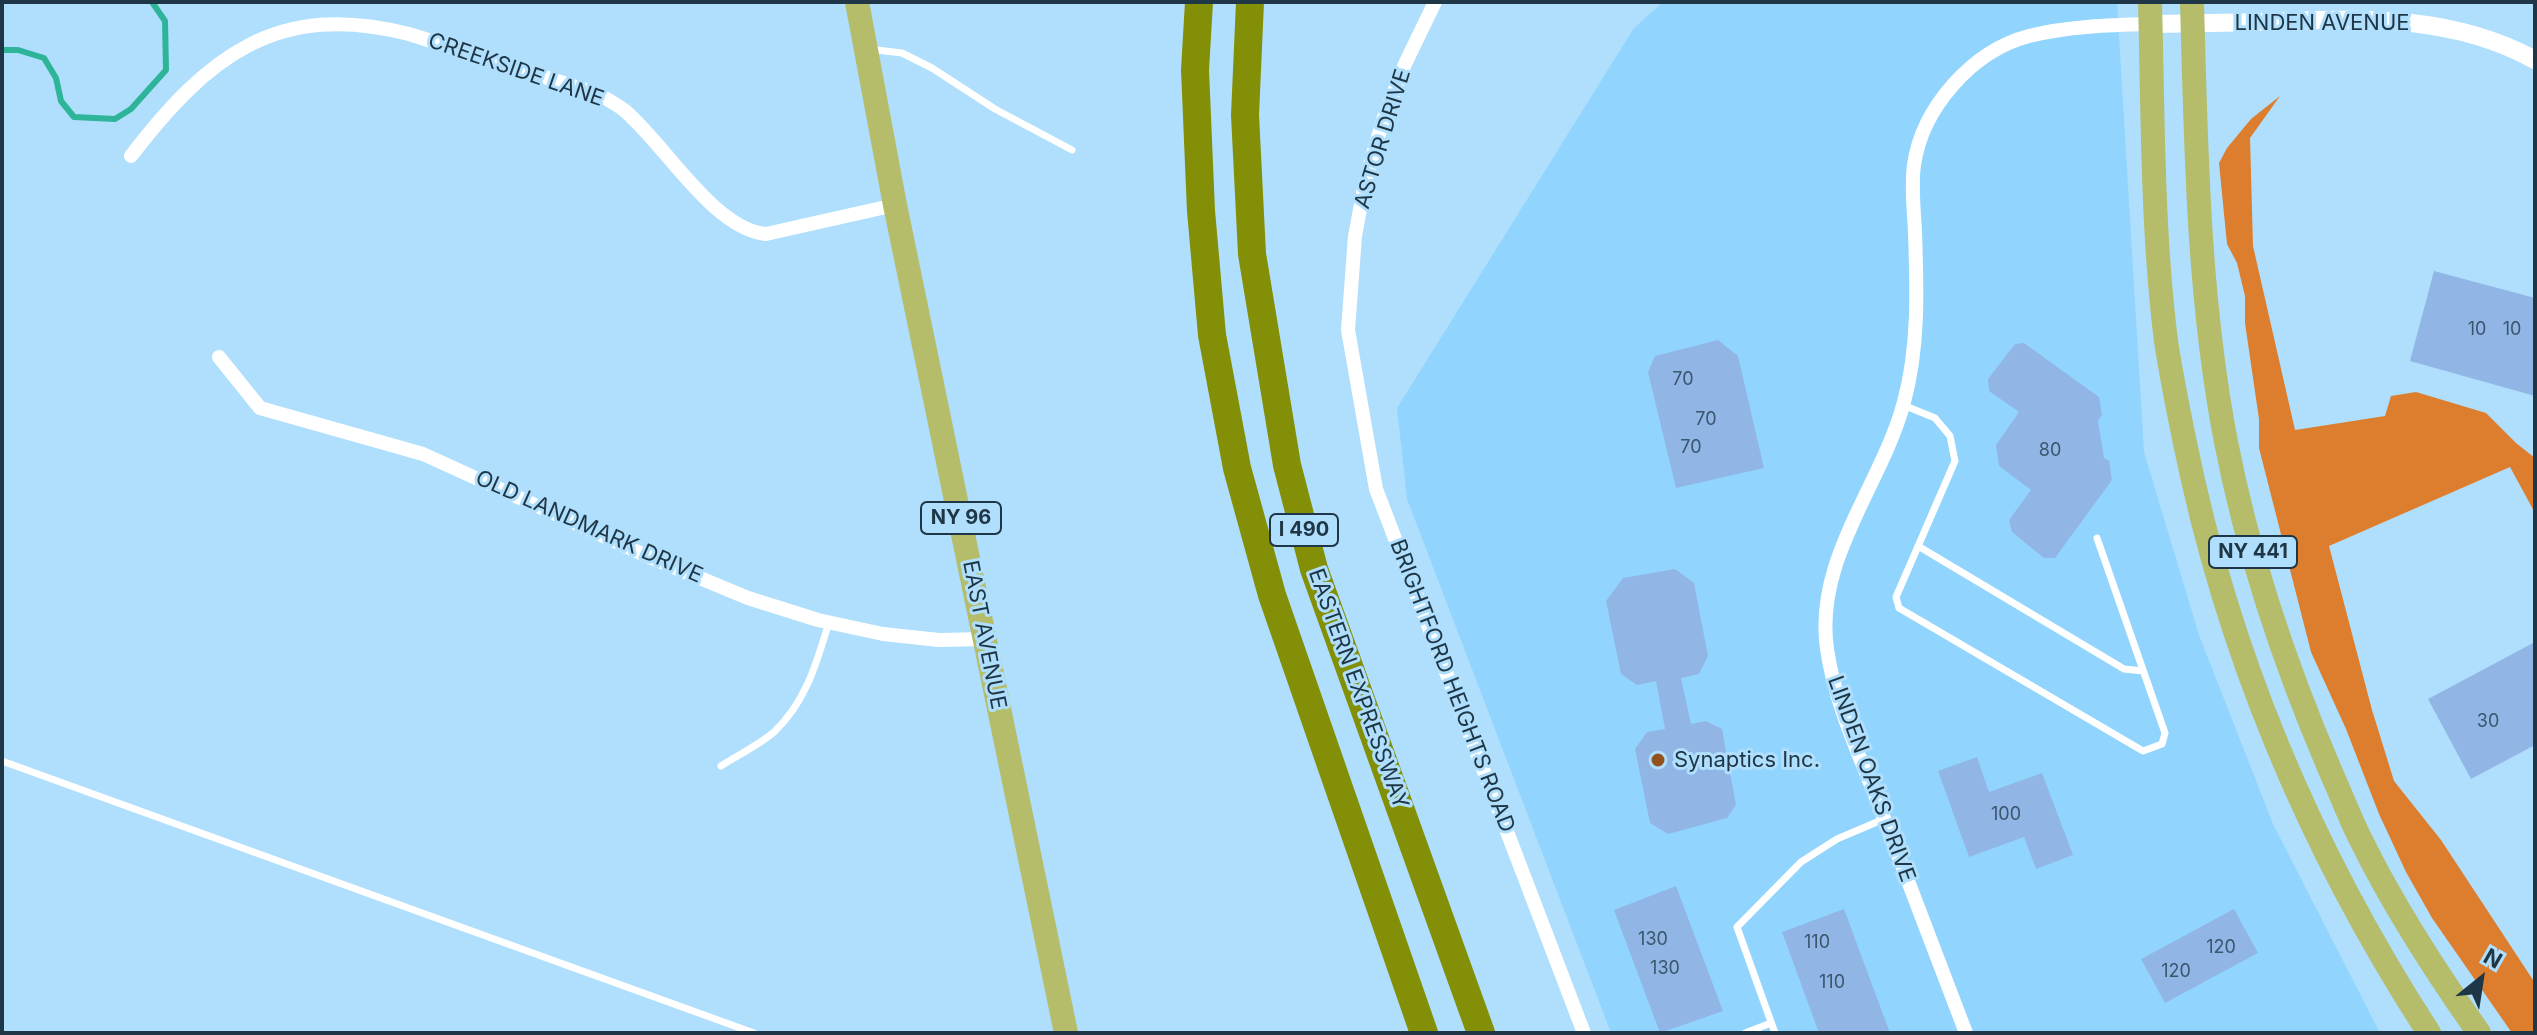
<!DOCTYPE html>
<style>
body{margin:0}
#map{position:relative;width:2537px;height:1035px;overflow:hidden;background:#afdffc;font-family:Inter,sans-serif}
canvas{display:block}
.frame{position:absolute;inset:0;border:4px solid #1e3645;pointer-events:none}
.north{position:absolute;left:2441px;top:939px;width:80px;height:80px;-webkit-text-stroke:6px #afdffc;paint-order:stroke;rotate:30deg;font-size:22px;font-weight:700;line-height:32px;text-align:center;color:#1e3645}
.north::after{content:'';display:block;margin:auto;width:28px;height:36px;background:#1e3645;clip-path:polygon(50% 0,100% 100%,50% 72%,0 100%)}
</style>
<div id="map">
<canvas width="2537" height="1035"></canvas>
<div class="frame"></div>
<div class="north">N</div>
</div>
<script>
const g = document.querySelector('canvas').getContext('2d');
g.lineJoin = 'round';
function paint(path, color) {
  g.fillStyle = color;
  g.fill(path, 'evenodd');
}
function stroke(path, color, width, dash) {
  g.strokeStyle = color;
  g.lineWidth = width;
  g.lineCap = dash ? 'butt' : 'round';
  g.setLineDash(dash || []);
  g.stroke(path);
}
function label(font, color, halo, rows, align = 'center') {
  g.font = font + ' Inter,sans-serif';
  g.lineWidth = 6;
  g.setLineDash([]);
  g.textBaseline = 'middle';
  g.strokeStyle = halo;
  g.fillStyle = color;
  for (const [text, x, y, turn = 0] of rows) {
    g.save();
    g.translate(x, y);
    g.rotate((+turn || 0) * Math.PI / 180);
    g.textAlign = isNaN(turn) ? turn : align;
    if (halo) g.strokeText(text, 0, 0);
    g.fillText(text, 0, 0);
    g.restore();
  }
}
const built = new Path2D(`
 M1663 2H2117L2144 452 2199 635 2273 824 2380 1033H1611L1407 499 1397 408 1634 28Z`);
const forest = new Path2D(`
 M2280 96 2250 138 2253 246 2295 430 2385 416 2391 396 2416 392 2486 413 2516 443 2535 458V513L2510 467 2329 546 2372 710 2394 781 2441 840 2535 983V1033H2512L2432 918 2406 872 2379 814 2346 729 2311 652 2259 448V419L2245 323V296L2237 263 2227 244 2219 163 2227 148 2251 119Z`);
const stream = new Path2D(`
 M2 50H18L44 58 56 78 61 101 74 117 115 119 131 109 166 70 165 21 152 2`);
const building = new Path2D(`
 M2434 271 2535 298V396L2410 361Z
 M1718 340 1738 356 1764 468 1676 488 1648 372 1655 356Z
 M2024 343 2099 397 2102 415 2098 421 2104 458 2109 461 2112 480 2055 558H2044L2012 532 2009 520 2031 490 1999 466 1996 445 2019 412 1989 391 1988 379 2015 344Z
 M1675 569 1694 583 1708 656 1699 674 1681 678 1691 724 1706 721 1722 729 1736 805 1727 818 1668 834 1650 823 1635 749 1647 732 1665 729 1656 681 1637 685 1621 674 1606 601 1623 578Z
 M2535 642V745L2471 779 2428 699Z
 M1977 757 1989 792 2042 773 2073 855 2036 869 2024 837 1969 857 1938 771Z
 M1676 886 1723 1011 1660 1033 1614 910Z
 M1844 909 1890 1033H1819L1782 932Z
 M2234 909 2258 953 2165 1003 2141 959Z`);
const service = new Path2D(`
 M869 49 902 53 932 68 995 109 1072 150
 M1903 405 1935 418 1950 436 1955 461 1896 597 1899 608 2143 751 2162 744 2165 733 2097 538
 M1918 546 2124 669 2143 671
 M2 761 754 1033
 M721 766C738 755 759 745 774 732 806 702 817 662 829 622
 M1745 1033 1771 1023
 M1775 1033 1737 927 1801 862 1837 839 1884 819`);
const minor = new Path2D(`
 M1435 2 1405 64 1384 117 1366 178 1355 236 1348 330 1376 489 1584 1033
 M131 156C207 57 277 0 409 34L598 94C607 99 616 104 624 110 665 144 713 229 766 234L895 205
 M219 357 260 408 423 454 647 556 748 598 818 620 883 634 939 640 985 639
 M1966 1033C1937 957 1908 881 1879 805 1859 754 1835 704 1827 649 1814 559 1882 485 1904 402 1919 347 1917 289 1915 232 1914 210 1911 187 1914 165 1922 108 1972 51 2029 36 2068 26 2111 25 2151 24`);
const tertiary = new Path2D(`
 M2151 24C2195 23 2240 23 2285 21 2372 18 2457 17 2535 60`);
const primary = new Path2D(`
 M857 2 895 205 1066 1033
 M2150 2C2153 115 2152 229 2166 341 2171 375 2178 409 2185 443 2228 655 2311 851 2429 1033
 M2192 2C2196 149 2198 297 2226 442 2248 555 2285 665 2330 770 2341 794 2350 819 2362 842 2395 909 2436 972 2479 1033`);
const motorway = new Path2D(`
 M1199 2 1195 70 1201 211 1212 335 1237 468 1272 595 1424 1033
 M1250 2 1245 115 1252 254 1287 465 1314 569 1481 1033`);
const markers = [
 [1658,760,8,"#93521d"]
];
const numberNames = [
 ["10",2477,330],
 ["10",2512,330],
 ["70",1683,380],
 ["70",1706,420],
 ["70",1691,448],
 ["80",2050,451],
 ["30",2488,722],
 ["100",2006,815],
 ["130",1653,940],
 ["110",1817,943],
 ["120",2221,948],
 ["130",1665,969],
 ["120",2176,972],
 ["110",1832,983]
];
const shields = [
 [961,518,80],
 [1304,530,68],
 [2253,552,88]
];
const shieldNames = [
 ["NY 96",961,518],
 ["I 490",1304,530],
 ["NY 441",2253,552]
];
const streetNames = [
 ["LINDEN AVENUE",2322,23],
 ["CREEKSIDE LANE",516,70,19],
 ["ASTOR DRIVE",1383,139,-73],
 ["OLD LANDMARK DRIVE",589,527,24],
 ["EAST AVENUE",984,635,79],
 ["BRIGHTFORD HEIGHTS ROAD",1452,686,69],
 ["EASTERN EXPRESSWAY",1358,689,70],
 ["LINDEN OAKS DRIVE",1871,779,70]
];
const poiNames = [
 ["Synaptics Inc.",1674,760]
];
paint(built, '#91d5fe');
paint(forest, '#dd7d2e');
stroke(stream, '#2eb498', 6);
paint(building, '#91b6e6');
stroke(service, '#fff', 7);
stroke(minor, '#fff', 14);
stroke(tertiary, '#fff', 18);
stroke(primary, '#b5bc6a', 24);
stroke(motorway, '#838f06', 28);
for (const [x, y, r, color] of markers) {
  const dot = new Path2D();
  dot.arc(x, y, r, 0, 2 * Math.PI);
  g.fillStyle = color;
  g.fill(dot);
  stroke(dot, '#afdffc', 3);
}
label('18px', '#3b566d', null, numberNames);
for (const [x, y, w] of shields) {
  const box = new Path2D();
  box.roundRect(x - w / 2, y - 16, w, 32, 6);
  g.fillStyle = '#afdffc';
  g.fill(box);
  stroke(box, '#1e3645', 2);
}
label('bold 20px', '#1e3645', null, shieldNames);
label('22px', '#1e3645', '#afdffc', streetNames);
label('22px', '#1e3645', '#afdffc', poiNames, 'left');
</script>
